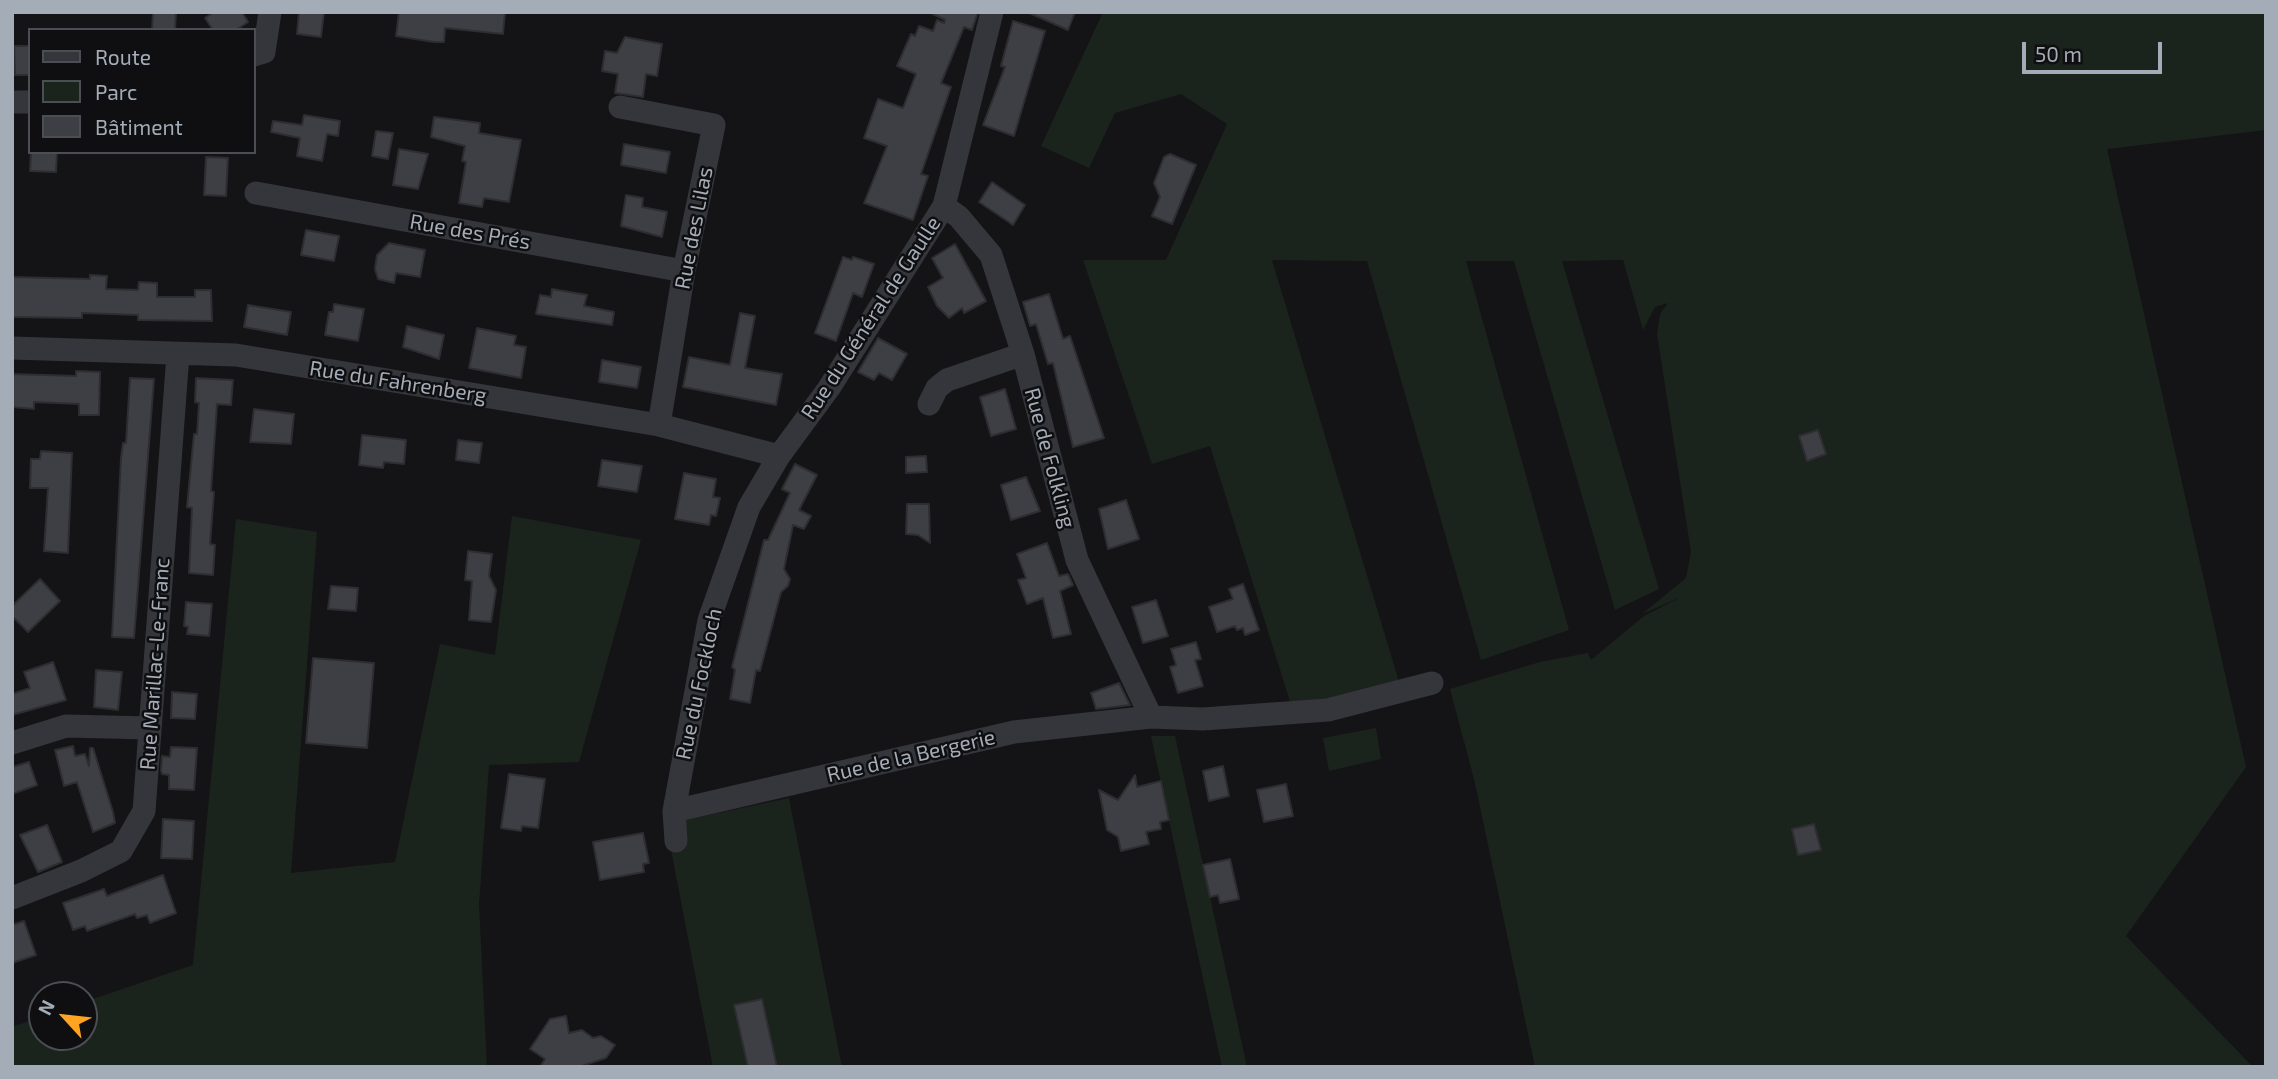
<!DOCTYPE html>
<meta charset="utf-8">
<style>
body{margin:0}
#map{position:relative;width:2278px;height:1079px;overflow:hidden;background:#141416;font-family:"Exo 2",sans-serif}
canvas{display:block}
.frame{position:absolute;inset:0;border:14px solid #a4acb8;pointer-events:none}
.legend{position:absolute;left:28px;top:28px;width:228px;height:126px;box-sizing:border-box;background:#0f0f11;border:2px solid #4b4e54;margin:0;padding:9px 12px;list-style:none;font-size:21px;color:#a4acb8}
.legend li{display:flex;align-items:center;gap:14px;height:35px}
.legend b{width:35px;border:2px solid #4b4e54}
.north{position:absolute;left:28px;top:981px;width:70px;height:70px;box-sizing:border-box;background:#0f0f11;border:2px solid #4b4e54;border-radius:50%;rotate:297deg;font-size:19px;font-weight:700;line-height:28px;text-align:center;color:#a4acb8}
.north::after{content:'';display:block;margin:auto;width:24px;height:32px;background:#ffa323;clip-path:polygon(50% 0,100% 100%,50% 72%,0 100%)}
.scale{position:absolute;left:2022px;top:42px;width:140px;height:32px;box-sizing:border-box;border:4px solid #a4acb8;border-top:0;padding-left:9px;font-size:21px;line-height:24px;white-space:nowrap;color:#a4acb8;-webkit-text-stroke:5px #0f0f11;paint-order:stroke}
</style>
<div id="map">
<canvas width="2278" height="1079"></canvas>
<div class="frame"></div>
<ul class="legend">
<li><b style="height:9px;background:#34363b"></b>Route</li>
<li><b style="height:19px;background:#1b241c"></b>Parc</li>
<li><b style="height:19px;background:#3e3f44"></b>Bâtiment</li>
</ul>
<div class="north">N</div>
<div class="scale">50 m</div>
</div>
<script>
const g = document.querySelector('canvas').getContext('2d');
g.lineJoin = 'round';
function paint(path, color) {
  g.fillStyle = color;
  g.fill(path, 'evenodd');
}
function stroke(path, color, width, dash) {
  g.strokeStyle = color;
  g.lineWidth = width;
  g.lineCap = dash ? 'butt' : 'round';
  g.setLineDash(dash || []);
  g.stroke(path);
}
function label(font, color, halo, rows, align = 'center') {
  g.font = font + ' "Exo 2",sans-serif';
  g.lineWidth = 5;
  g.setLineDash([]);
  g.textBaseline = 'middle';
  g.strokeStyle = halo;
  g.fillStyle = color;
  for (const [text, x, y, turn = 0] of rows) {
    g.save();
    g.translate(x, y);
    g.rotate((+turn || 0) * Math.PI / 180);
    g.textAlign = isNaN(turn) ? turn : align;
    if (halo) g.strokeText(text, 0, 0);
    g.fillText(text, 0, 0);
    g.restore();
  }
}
const green = new Path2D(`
 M1103 12H2266V130L2107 149 2246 767 2126 936 2253 1067H1535L1475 783 1450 689 1540 662 1588 653 1591 660 1644 616 1681 597 1642 614 1686 578 1691 552 1657 334 1660 314 1668 303 1655 307 1643 330 1623 260 1562 261 1659 589 1615 610 1514 261H1466L1569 630 1481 660 1367 261 1272 260 1400 685 1292 708 1210 446 1152 464 1083 260H1166L1227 124 1181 94 1115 113 1089 168 1041 146Z
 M512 516 641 540 579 762 489 765 479 904 487 1067H12V1027L42 1017V1037H84V1002L193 965 236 519 317 532 291 873 395 862 440 644 495 655Z
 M1376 728 1381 759 1329 771 1323 738Z
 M1151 736H1175L1247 1067H1222Z
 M789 798 842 1067H713L666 824Z`);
const building = new Path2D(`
 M153 12H176L175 30H152Z
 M214 12H242L248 22 236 30H213L205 18Z
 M299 12H324L321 37 297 34Z
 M399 12H505L503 34 445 28 444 42H434L396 36Z
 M929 12H978L972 30 964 27 941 83 951 87 921 174 928 176 913 220 864 203 887 146 864 138 878 99 903 108 916 74 897 66 911 34 915 36 919 26 933 31 937 20 944 23 945 20Z
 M1027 12H1075L1068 30Z
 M1013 21 1045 31 1014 136 983 125 1005 67 1001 66Z
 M625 37 662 44 657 76 646 74 643 97 615 93 618 74 602 71 605 51 617 53Z
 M14 46H30V75H15Z
 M304 115 340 121 338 136 327 134 322 161 297 156 300 138 271 132 273 121 302 125Z
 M434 117 480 123 479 133 521 140 509 202 484 198 482 207 459 203 466 162 462 161 465 146 431 137Z
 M376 131 393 133 388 159 372 156Z
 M624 144 670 152 666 173 621 165Z
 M399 149 428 154 418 189 393 185Z
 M31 152H57L56 172 30 171Z
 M1170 154 1196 165 1172 224 1152 216 1160 197 1154 183 1164 157Z
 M206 157 228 158 226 196 204 195Z
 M992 182 1025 205 1013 225 979 202Z
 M626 195 643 198 642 207 667 212 662 237 621 226Z
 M306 230 339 236 334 261 301 255Z
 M389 243 425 250 420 277 396 273 394 283 378 279 375 269 377 255Z
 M955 244 986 301 964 313 962 308 949 318 937 306 928 287 943 278 932 258Z
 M843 257 852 260 853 257 874 264 862 297 853 293 836 341 815 333Z
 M90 275 107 276 106 289 138 290 139 282 157 283V297H195V290H211L212 321 138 320V315L112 314 82 313V318L12 317V277L90 279Z
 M552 289 587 295 584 306 614 312 612 325 536 314 540 295 551 297Z
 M1049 294 1063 339 1070 336 1104 438 1073 447 1053 363 1048 364 1036 324 1030 326 1023 302Z
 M334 304 364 309 358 341 325 335 329 312H333Z
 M248 305 291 312 287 335 244 327Z
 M740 313 755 316 745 368 782 374 776 405 683 387 689 357 730 365Z
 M407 326 444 335 439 359 403 347Z
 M477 328 516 336 514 345 526 347 521 378 469 368Z
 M878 338 907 354 892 380 879 373 874 380 858 372Z
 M602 360 641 367 637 388 599 382Z
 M76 371 100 372 99 415H79V404L34 402V409L12 407V374L76 376Z
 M130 378 154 379 134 638 112 637 121 458 123 443H126Z
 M196 378 233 380 231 405 217 404 211 491 214 492 210 544 215 545 213 575 189 573 192 508 187 507 194 434H197L199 403 195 402Z
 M1005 389 1016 429 991 436 980 397Z
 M254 409 294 414 291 444 250 442Z
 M1818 430 1826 454 1807 461 1799 436Z
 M362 435 406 440 404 464 384 462 383 468 359 465Z
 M458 440 482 443 479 463 456 460Z
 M41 451 72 453 68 553 44 551 48 488H30L31 459H40Z
 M926 456 927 472 906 473V457Z
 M602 460 642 466 637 492 598 486Z
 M795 464 817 475 799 510 811 516 804 529 793 525 784 569 790 579 788 586 781 592 760 671 756 670 750 703 730 699 735 670 732 667 764 540H768L790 493 782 489Z
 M684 473 716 479 713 497 720 498 716 516 711 515 709 525 675 519Z
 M1026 477 1040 511 1011 520 1001 485Z
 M1126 500 1139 539 1108 549 1099 509Z
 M907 504H929L930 543 918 535 906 534Z
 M1047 543 1059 576 1068 574 1073 585 1060 591 1071 634 1053 638 1043 598 1027 604 1018 580 1026 578 1017 554Z
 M468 551 492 554 489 576 496 590 491 622 469 620 472 581 465 580Z
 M40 579 60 601 28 632 12 616V606Z
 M1243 584 1259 630 1245 635 1243 628 1237 630 1235 626 1217 632 1209 607 1233 599 1229 589Z
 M331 586 358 588 356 611 328 609Z
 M1156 600 1168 636 1143 643 1132 607Z
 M186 602 212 604 209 636 187 634 188 627 184 626Z
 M1196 642 1201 659 1195 660 1203 686 1178 693 1170 667 1176 665 1171 649Z
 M313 658 374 663 367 748 306 743Z
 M53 662 66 700 12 715V694L30 688 24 672Z
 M96 670 122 672 118 710 94 707Z
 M1119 683 1130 705 1096 709 1091 693Z
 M172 692 197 694 195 719 171 718Z
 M73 746 75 756 85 754 89 766 90 748H93L113 812 115 823 93 832 77 782 64 786 55 750Z
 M171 747 197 748 194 790 169 789V775L162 774 161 770 162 756 170 757Z
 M29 762 37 785 12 794V767Z
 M1223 766 1229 796 1209 801 1203 771Z
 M509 774 545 779 538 828 522 826 521 831 501 828Z
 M1135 775 1137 787 1161 781 1169 820 1160 822 1161 829 1146 832 1149 844 1121 851 1118 837 1107 830 1099 790 1118 800Z
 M1286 784 1293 816 1264 822 1257 790Z
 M163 819 194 821 192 859 161 858Z
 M1814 824 1821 850 1798 855 1792 829Z
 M47 825 62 862 38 872 20 835Z
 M643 833 649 863 643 864 644 872 600 880 593 842Z
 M1230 859 1239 899 1220 903 1218 895 1210 897 1203 865Z
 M163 875 176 913 150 923 147 915 137 918 135 914 87 931 85 926 73 930 63 903 104 889 107 896Z
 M24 921 36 955 12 963V925Z
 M762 999 777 1067H748L734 1005Z
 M566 1016 569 1033 582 1030 593 1038 601 1036 615 1045 606 1058 579 1067H540L545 1059 530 1049 550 1019Z`);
const minor = new Path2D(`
 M254 55 264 52 270 12
 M12 102H30
 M620 107 714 125 684 271 659 425
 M256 193 684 271
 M944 206 959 217 991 255 1023 354 1077 560 1151 717
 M12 348 236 355 659 425 779 456
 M929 404 937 388 947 380 1023 354
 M12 743 66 726 150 728
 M674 811 1014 732 1151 717 1203 719 1328 710 1432 683
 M676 841 674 811 709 620 749 507 779 456 829 388 944 206 992 12
 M12 898 81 871 121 851 144 811 178 354`);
const streetNames = [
 ["Rue des Lilas",694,228,-79],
 ["Rue des Prés",470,232,10],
 ["Rue du Général de Gaulle",871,318,-57],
 ["Rue du Fahrenberg",398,382,9],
 ["Rue de Folkling",1050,458,75],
 ["Rue Marillac-Le-Franc",155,664,-86],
 ["Rue du Fockloch",699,684,-78],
 ["Rue de la Bergerie",911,756,-13]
];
paint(green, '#1b241c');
paint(building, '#3e3f44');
stroke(building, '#2e2e32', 2);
stroke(minor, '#34363b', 23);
label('21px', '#a4acb8', '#0f0f11', streetNames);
</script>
